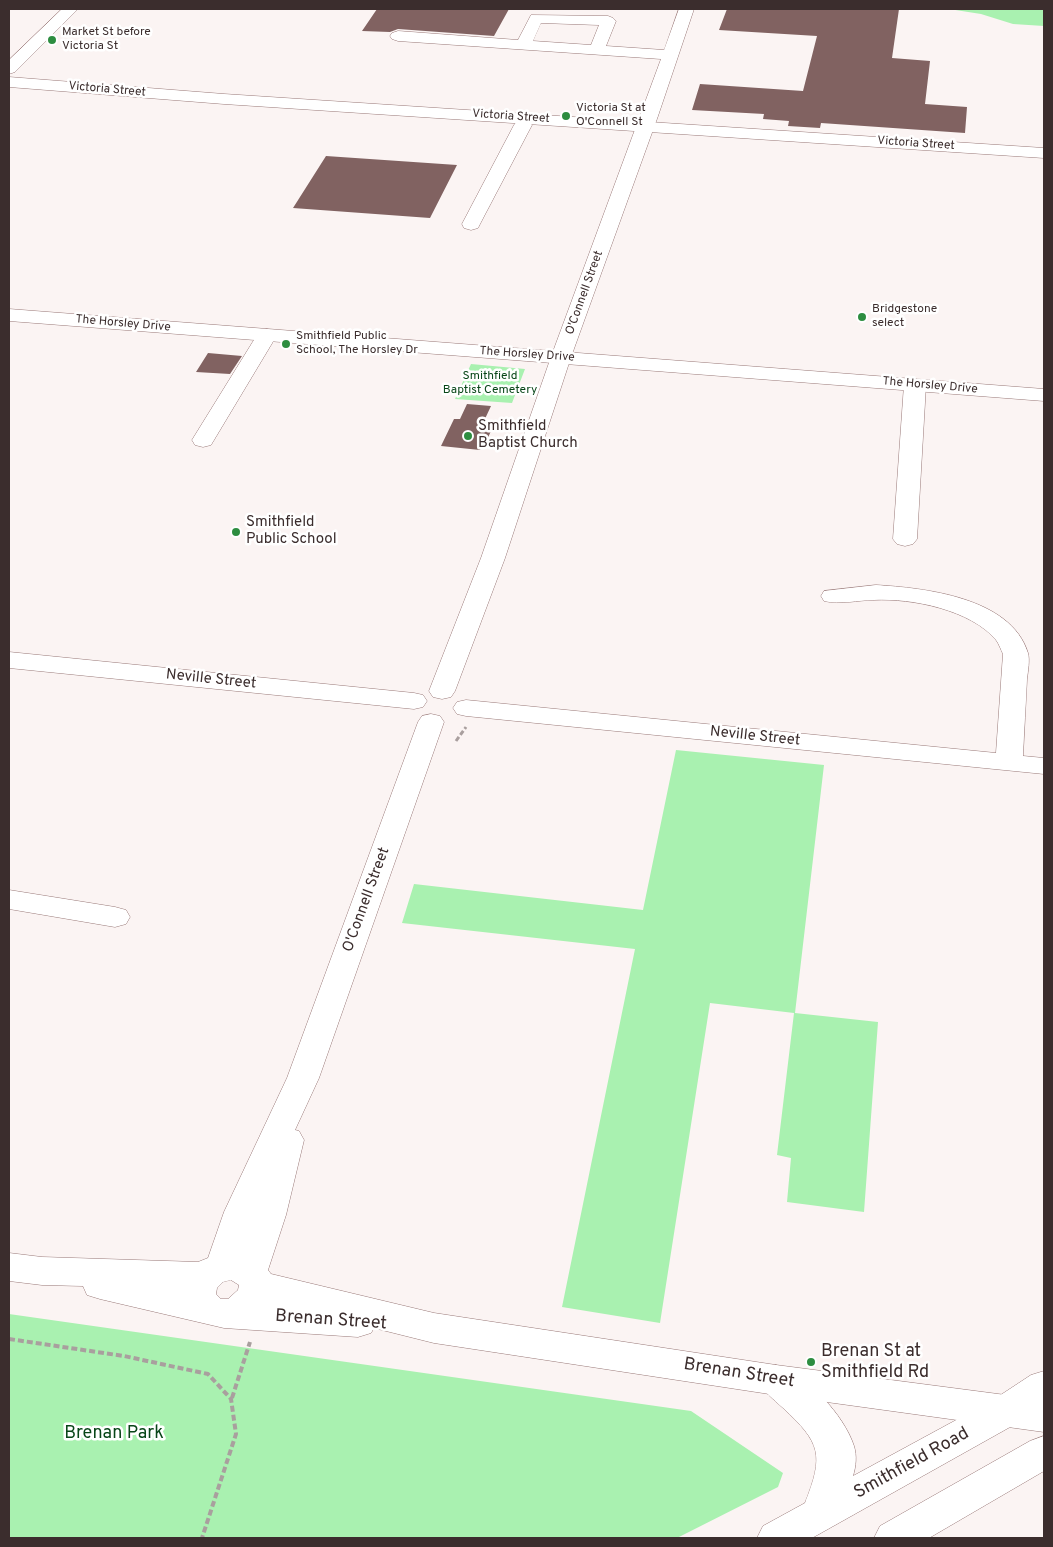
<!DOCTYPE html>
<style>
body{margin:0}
#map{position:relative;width:1053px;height:1547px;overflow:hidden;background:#fbf4f3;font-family:Overpass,sans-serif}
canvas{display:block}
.frame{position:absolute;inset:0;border:10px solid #3b2d2d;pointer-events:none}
</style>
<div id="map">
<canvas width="1053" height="1547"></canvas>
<div class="frame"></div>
</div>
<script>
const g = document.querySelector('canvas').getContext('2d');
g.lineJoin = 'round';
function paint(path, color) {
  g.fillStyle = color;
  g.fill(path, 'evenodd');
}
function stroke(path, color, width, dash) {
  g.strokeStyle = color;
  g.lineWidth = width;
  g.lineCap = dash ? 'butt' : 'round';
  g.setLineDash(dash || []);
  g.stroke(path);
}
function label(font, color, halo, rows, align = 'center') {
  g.font = font + ' Overpass,sans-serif';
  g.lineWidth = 5;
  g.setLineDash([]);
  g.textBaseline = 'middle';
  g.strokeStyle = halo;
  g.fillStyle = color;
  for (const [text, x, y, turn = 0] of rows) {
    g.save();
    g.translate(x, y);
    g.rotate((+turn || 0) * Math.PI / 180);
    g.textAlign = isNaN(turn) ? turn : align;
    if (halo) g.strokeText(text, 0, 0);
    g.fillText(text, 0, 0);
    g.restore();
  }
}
const green = new Path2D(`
 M949 9H1044V26L1013 24 981 14Z
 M471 364 525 369 512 403 455 399Z
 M676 750 824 765 795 1013 878 1022 864 1212 787 1202 791 1158 777 1155 794 1013 710 1003 660 1323 562 1307 635 949 402 923 414 884 643 910Z
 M9 1314 691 1411 783 1473 778 1487 677 1538H9Z`);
const building = new Path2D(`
 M377 9H509L494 36 398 29 390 32 362 31Z
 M727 9H899L892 58 930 61 925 104 967 107 965 133 821 123 820 128 788 126 789 121 763 119 764 114 692 110 700 84 803 91 817 36 719 30Z
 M326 156 457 165 430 218 293 208Z
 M208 353 242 356 230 374 196 372Z
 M467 404 491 406 484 421 492 422 490 426H493L485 445H482L480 450 441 446 454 419H460Z`);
const pathFar1 = new Path2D(`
 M456 741 466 727`);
const path = new Path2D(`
 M9 1339 124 1356 208 1374 231 1399 236 1434 202 1538
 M232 1398 250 1342`);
const minor = new Path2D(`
 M62 9H78L15 72 9 74V60Z
 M679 9H694L658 116 571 357 505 558 455 691 451 697 442 699 433 697 429 691 481 558 551 357 661 59 398 41 392 39 390 36 392 33 398 31 518 40 531 15 608 16 613 18 616 21 606 46 664 50ZM541 23 599 25 591 45 533 41Z
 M523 120 529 121 532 125 480 224 478 228 471 230 464 228 462 224 514 125 517 121Z
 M267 329 274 331 277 335 211 445 203 447 195 445 192 440 257 335 260 331Z
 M915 379 923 380 926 385 917 539 913 544 905 546 897 544 893 539 904 385 907 380Z
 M876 585C924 588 1011 597 1028 653 1030 660 1028 671 1027 679 1026 705 1024 730 1023 756L1044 758V774L466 716 457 714 453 708 457 702 466 700 996 753 1003 654C1001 650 999 644 996 640 971 610 912 598 874 600 858 600 841 605 824 601L821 596 824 591Z
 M9 652 414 693 423 695 427 701 423 707 414 709 9 668Z
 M431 714 440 716 444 722 319 1078 295 1130 299 1131 304 1140 286 1215 268 1270 271 1274 434 1313 776 1365 1044 1400V1432L776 1395 434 1343 374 1328 371 1333 358 1337 224 1328 100 1299 87 1295 83 1286 42 1285 9 1281V1253L42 1257 198 1262 208 1258 224 1212 287 1078 418 722 422 716ZM231 1280 239 1285 238 1290 228 1299H221L216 1294 217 1288 223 1282Z
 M9 890 115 907 126 910 130 917 126 924 115 927 9 909Z`);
const major = new Path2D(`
 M9 77 224 94 1044 148V158L224 104 9 87Z
 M9 309 1044 389V401L9 321Z`);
const highway = new Path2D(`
 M776 1365C807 1375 844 1415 854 1446 857 1456 856 1466 853 1476L993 1400 1031 1375 1044 1371V1405L1019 1422 812 1538H757L763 1526 805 1503C824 1455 821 1443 783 1408 773 1399 764 1392 757 1380L763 1369Z
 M1044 1436V1471L929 1538H874L880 1526 1030 1441Z`);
const markers = [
 [52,40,5,"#2d8d40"],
 [566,116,5,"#2d8d40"],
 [862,317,5,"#2d8d40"],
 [286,344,5,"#2d8d40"],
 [468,436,5,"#2d8d40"],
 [236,532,5,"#2d8d40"],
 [811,1362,5,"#2d8d40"]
];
const farPoinames = [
 ["Market St before",62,33],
 ["Victoria St",62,47],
 ["Victoria St at",576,109],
 ["O'Connell St",576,123],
 ["Bridgestone",872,310],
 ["select",872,324],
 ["Smithfield Public",296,337],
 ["School, The Horsley Dr",296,351]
];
const farStreetnames = [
 ["Victoria Street",107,90,5],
 ["Victoria Street",511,117,4],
 ["Victoria Street",916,144,4],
 ["O'Connell Street",585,293,-70],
 ["The Horsley Drive",123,324,5],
 ["The Horsley Drive",527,355,4],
 ["The Horsley Drive",930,386,5]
];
const farParknames = [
 ["Smithfield",490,377],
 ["Baptist Cemetery",490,391]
];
const poiNames = [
 ["Smithfield",478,427],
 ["Baptist Church",478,444],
 ["Smithfield",246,523],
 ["Public School",246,540]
];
const streetNames = [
 ["Neville Street",211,680,6],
 ["Neville Street",755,737,6],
 ["O'Connell Street",367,900,-70]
];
const nearStreetnames = [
 ["Brenan Street",331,1321,4],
 ["Brenan Street",739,1374,9],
 ["Smithfield Road",912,1464,-29]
];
const nearPoinames = [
 ["Brenan St at",821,1352],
 ["Smithfield Rd",821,1373]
];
const nearParknames = [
 ["Brenan Park",114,1434]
];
paint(green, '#a9f1b0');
paint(building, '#816261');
stroke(minor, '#997978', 1);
stroke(major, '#997978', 1);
stroke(highway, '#997978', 1);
stroke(pathFar1, '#a99f9e', 3, [5, 2.5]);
stroke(path, '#a99f9e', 4, [6, 3]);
paint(minor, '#fff');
paint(major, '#fff');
paint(highway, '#fff');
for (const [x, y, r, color] of markers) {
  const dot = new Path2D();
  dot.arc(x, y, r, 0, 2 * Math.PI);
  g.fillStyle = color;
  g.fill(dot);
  stroke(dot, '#fff', 2);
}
label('12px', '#3b2d2d', '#fff', farPoinames, 'left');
label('12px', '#3b2d2d', '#fff', farStreetnames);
label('12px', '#084618', '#fff', farParknames);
label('15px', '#3b2d2d', '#fff', poiNames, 'left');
label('15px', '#3b2d2d', '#fff', streetNames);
label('18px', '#3b2d2d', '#fff', nearStreetnames);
label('18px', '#3b2d2d', '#fff', nearPoinames, 'left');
label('18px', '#084618', '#fff', nearParknames);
</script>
